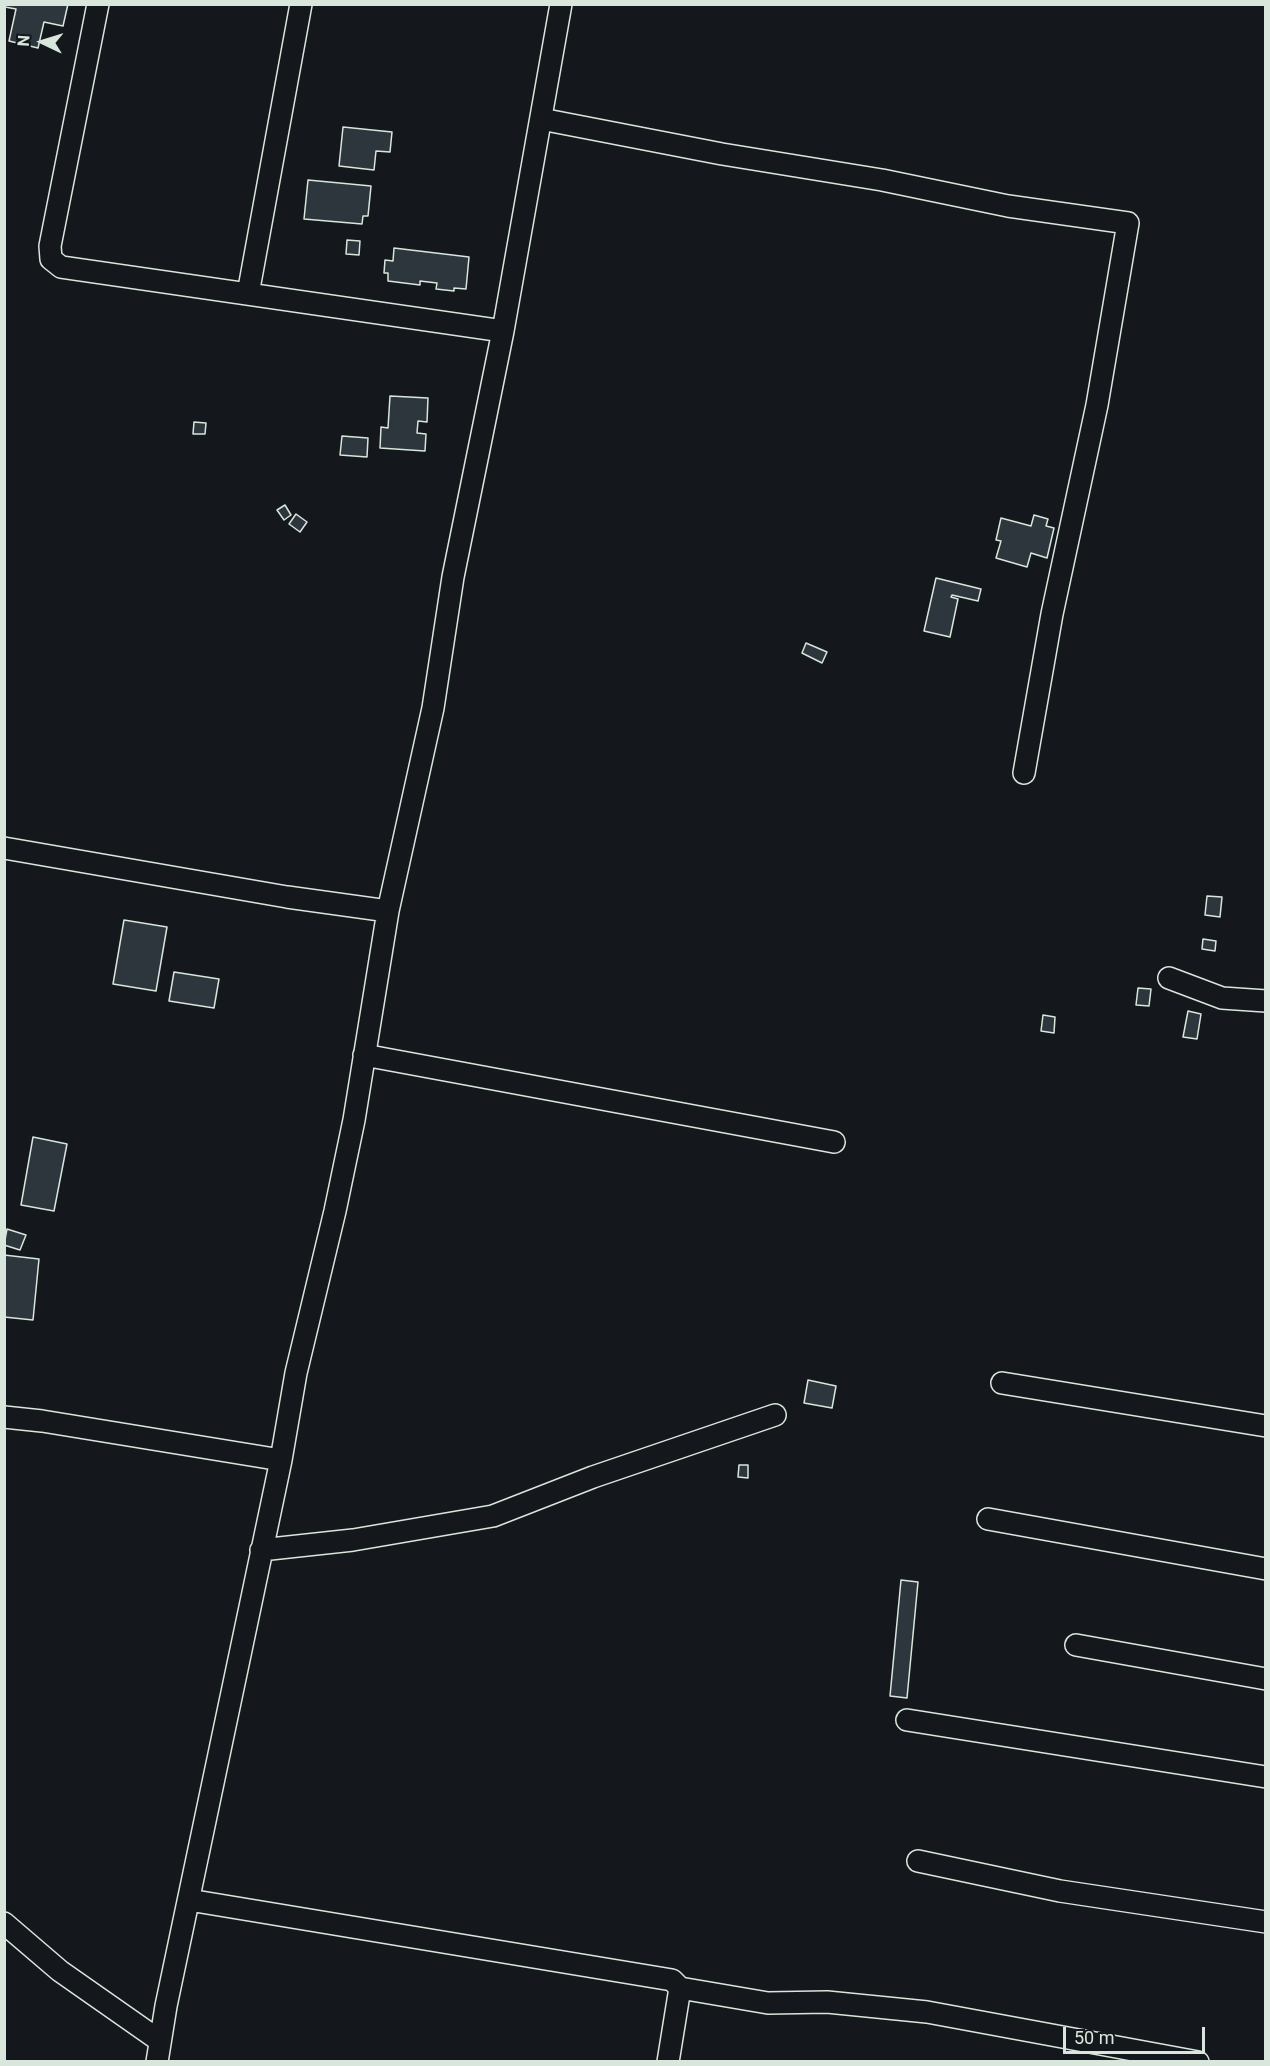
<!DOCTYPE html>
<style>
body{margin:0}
#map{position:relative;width:1270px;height:2066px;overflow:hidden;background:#14181c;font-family:Roboto,sans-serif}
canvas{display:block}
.frame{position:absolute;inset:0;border:6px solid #d8e6dc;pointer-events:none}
.north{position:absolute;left:12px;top:12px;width:60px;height:60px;-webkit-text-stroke:4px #14181c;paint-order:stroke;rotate:274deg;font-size:16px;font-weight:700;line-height:24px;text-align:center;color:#d8e6dc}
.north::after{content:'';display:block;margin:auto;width:21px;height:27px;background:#d8e6dc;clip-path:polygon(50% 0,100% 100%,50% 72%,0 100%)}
.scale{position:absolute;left:1063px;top:2027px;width:142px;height:27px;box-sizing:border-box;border:3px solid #d8e6dc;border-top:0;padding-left:8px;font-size:18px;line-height:21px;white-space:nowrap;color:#d8e6dc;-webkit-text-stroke:4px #14181c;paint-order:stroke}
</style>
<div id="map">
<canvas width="1270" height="2066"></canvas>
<div class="frame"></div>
<div class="north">N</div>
<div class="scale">50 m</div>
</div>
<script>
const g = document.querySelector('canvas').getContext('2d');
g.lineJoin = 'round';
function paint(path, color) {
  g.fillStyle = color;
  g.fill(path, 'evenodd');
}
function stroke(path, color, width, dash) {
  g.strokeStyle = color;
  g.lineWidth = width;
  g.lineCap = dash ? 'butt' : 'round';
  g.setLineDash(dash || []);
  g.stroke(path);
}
const building = new Path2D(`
 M6 4H68L63 26 44 22 38 48 9 41 16 9 5 7Z
 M343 127 392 132 390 152 376 151 374 170 339 166Z
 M308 180 371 186 368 216H363L362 224 304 219Z
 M347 240 360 241 359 255 346 254Z
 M394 248 469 257 466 289 454 288V291L436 289 437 283 420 281V285L388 281V273H384L385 260 393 261Z
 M390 396 428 398 427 422 418 421 417 433 426 434 425 451 380 448 381 427 388 428Z
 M194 422 206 423 205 434H193Z
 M342 436 368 438 367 457 340 455Z
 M285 505 291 515 284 520 277 510Z
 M296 514 307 522 300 532 289 524Z
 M1034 515 1048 519 1046 526 1054 528 1047 558 1031 553 1027 567 996 558 1001 541 996 540 1001 518 1031 526Z
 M936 578 981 589 978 601 952 595 951 597 958 599 950 637 924 631Z
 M806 643 827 652 822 663 802 653Z
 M1207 896 1222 897 1220 917 1205 915Z
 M124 920 167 927 156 991 113 984Z
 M1203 939 1216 941 1215 951 1202 949Z
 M174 972 219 979 214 1008 169 1001Z
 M1138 988 1151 989 1149 1006 1136 1005Z
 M1188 1011 1201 1014 1197 1039 1183 1037Z
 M1043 1015 1055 1017 1054 1033 1041 1031Z
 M33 1137 67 1144 54 1211 21 1205Z
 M7 1229 26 1235 20 1250 4 1245Z
 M4 1255 39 1259 33 1320 4 1317Z
 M808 1380 836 1386 832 1408 804 1403Z
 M739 1465H748V1478L738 1477Z
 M901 1580 918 1582 907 1698 890 1696Z`);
const minor = new Path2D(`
 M98 4 50 246 51 259 61 267 503 331
 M541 119 722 154 882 180 1008 206 1128 223 1097 405 1052 614 1024 773
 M248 294 301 4
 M4 848 287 897 388 911
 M1169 978 1222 998 1266 1001
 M364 1055 834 1142
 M1002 1383 1266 1426
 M4 1417 42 1421 281 1460
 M988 1519 1266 1569
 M261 1550 353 1540 493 1516 593 1477 775 1415
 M1076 1645 1266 1679
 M907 1720 1266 1777
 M918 1861 1060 1891 1266 1922
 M189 1900 672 1980 680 1988 668 2062
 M4 1923 60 1971 160 2041
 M680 1988 768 2003 827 2002 927 2012 1198 2062
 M157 2062 166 2006 281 1460 296 1373 335 1211 354 1120 388 911 433 708 453 577 503 331 561 4`);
paint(building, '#2c363c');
stroke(building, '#d8e6dc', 1.5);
stroke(minor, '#d8e6dc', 24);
stroke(minor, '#14181c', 21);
</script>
